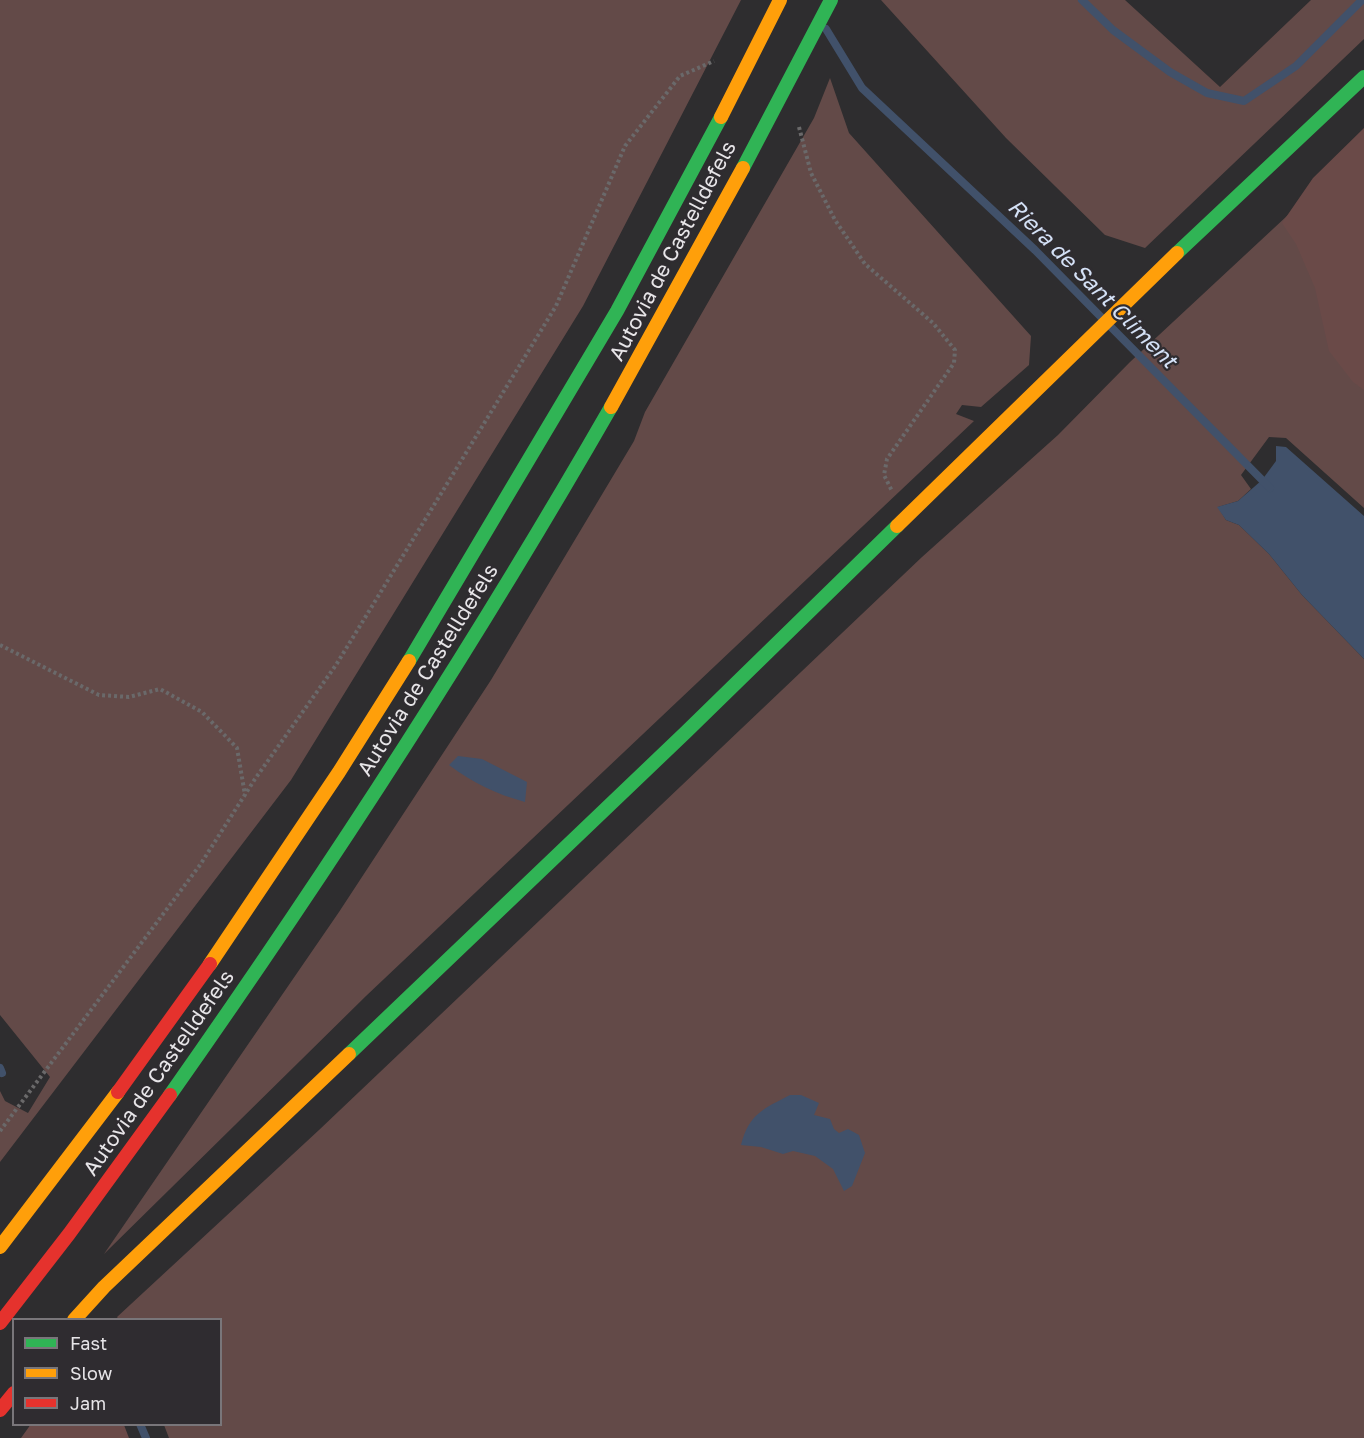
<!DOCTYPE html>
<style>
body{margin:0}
#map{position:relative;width:1364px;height:1438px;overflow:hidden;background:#2e2d2f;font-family:"Golos Text",sans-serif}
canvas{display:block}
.legend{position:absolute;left:12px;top:1318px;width:210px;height:108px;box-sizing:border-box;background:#2f2c30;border:2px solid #79767a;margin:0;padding:8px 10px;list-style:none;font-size:18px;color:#e7e5e8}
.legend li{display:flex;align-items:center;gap:12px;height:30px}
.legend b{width:30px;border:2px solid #79767a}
</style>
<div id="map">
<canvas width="1364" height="1438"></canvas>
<ul class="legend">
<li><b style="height:8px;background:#30b455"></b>Fast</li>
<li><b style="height:8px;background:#ff9f0a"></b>Slow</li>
<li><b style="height:8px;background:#e5322d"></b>Jam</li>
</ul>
</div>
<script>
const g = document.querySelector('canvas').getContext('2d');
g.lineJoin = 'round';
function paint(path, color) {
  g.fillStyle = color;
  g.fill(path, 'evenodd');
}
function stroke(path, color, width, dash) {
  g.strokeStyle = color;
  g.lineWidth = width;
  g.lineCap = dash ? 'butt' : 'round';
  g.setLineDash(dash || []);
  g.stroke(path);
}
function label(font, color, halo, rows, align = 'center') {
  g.font = font + ' "Golos Text",sans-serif';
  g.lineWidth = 4.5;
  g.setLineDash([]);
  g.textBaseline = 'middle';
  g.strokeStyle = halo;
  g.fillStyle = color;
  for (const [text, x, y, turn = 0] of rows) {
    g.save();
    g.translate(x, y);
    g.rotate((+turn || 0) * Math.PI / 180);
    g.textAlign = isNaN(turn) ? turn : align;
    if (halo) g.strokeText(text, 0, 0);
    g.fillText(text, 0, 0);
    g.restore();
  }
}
const green = new Path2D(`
 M0 0H741L583 306 291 780 0 1162V1091L5 1101 28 1113 50 1077 0 1015Z
 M881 0H1125L1220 87 1311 0H1364V39L1145 248 1105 235 1006 138Z
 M830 78 849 133 1031 336 1029 365 981 407 962 405 956 414 974 421 366 996 104 1254 339 912 491 680 634 441 645 412 814 118Z
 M1288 215 1364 347V508L1286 438 1269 437 1241 475 1251 489 1238 501 1218 507 1226 520 1239 525 1269 554 1302 595 1364 659V1438H169L164 1425 220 1424V1320H119L117 1317 319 1130 922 557 1058 435 1130 362Z`);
const forest = new Path2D(`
 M1364 128V390L1353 382 1329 351 1315 288 1296 244 1282 223 1313 178Z
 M31 1424 124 1425 129 1438H21Z`);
const water = new Path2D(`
 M1276 446 1286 447 1364 516V659L1302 595 1269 554 1239 525 1226 520 1217 507 1238 501 1262 480 1276 461Z
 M458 756 482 759 527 782 525 802C496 794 473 783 449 765Z
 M790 1095H801L819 1103 814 1115 830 1119 834 1129 839 1133 848 1129 859 1135 865 1153 852 1186 844 1191 833 1169 815 1156 793 1151 783 1154 761 1147 741 1145C749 1114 763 1109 790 1095Z`);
const stream = new Path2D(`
 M1082 0 1113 30 1170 72 1207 93 1244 101 1296 66 1362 0
 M826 29 862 88 1035 250 1101 317
 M1110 326 1270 488
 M0 1068 2 1073
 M140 1424 146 1438`);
const path = new Path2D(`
 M799 127 811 173 835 220 865 264 933 323 955 350 954 363 887 459 884 475 892 491
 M0 645 99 695 129 697 160 689 202 712 237 748 245 795
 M0 1131 200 865 255 779 336 665 556 306 625 146 680 76 714 61`);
const fast = new Path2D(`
 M743 168 831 0
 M1177 253 1364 77
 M409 661 617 311 721 117
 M349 1054 686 732 897 526
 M170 1095C327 872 475 644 611 407`);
const slow = new Path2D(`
 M721 117 780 0
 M611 407 743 168
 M897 526 1177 253
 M210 964 339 772 409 661
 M0 1247 118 1092
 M74 1320 104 1287 349 1054`);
const jam = new Path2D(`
 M118 1092 210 964
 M0 1323 69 1234 170 1095
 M0 1410 14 1393`);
const streetNames = [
 ["Autovia de Castelldefels",673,251,-62],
 ["Autovia de Castelldefels",428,670,-58],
 ["Autovia de Castelldefels",159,1073,-55]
];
const waterNames = [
 ["Riera de Sant Climent",1092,284,45]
];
paint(green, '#634a48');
paint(forest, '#6a4a48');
paint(water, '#41516a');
stroke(stream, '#41516a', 8);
stroke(path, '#6a696a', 4, [3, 3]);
stroke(fast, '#30b455', 14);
stroke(slow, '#ff9f0a', 14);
stroke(jam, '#e5322d', 14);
label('21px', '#e7e5e8', '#2f2c30', streetNames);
label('italic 22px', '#d4e1f6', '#2f2c30', waterNames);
</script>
